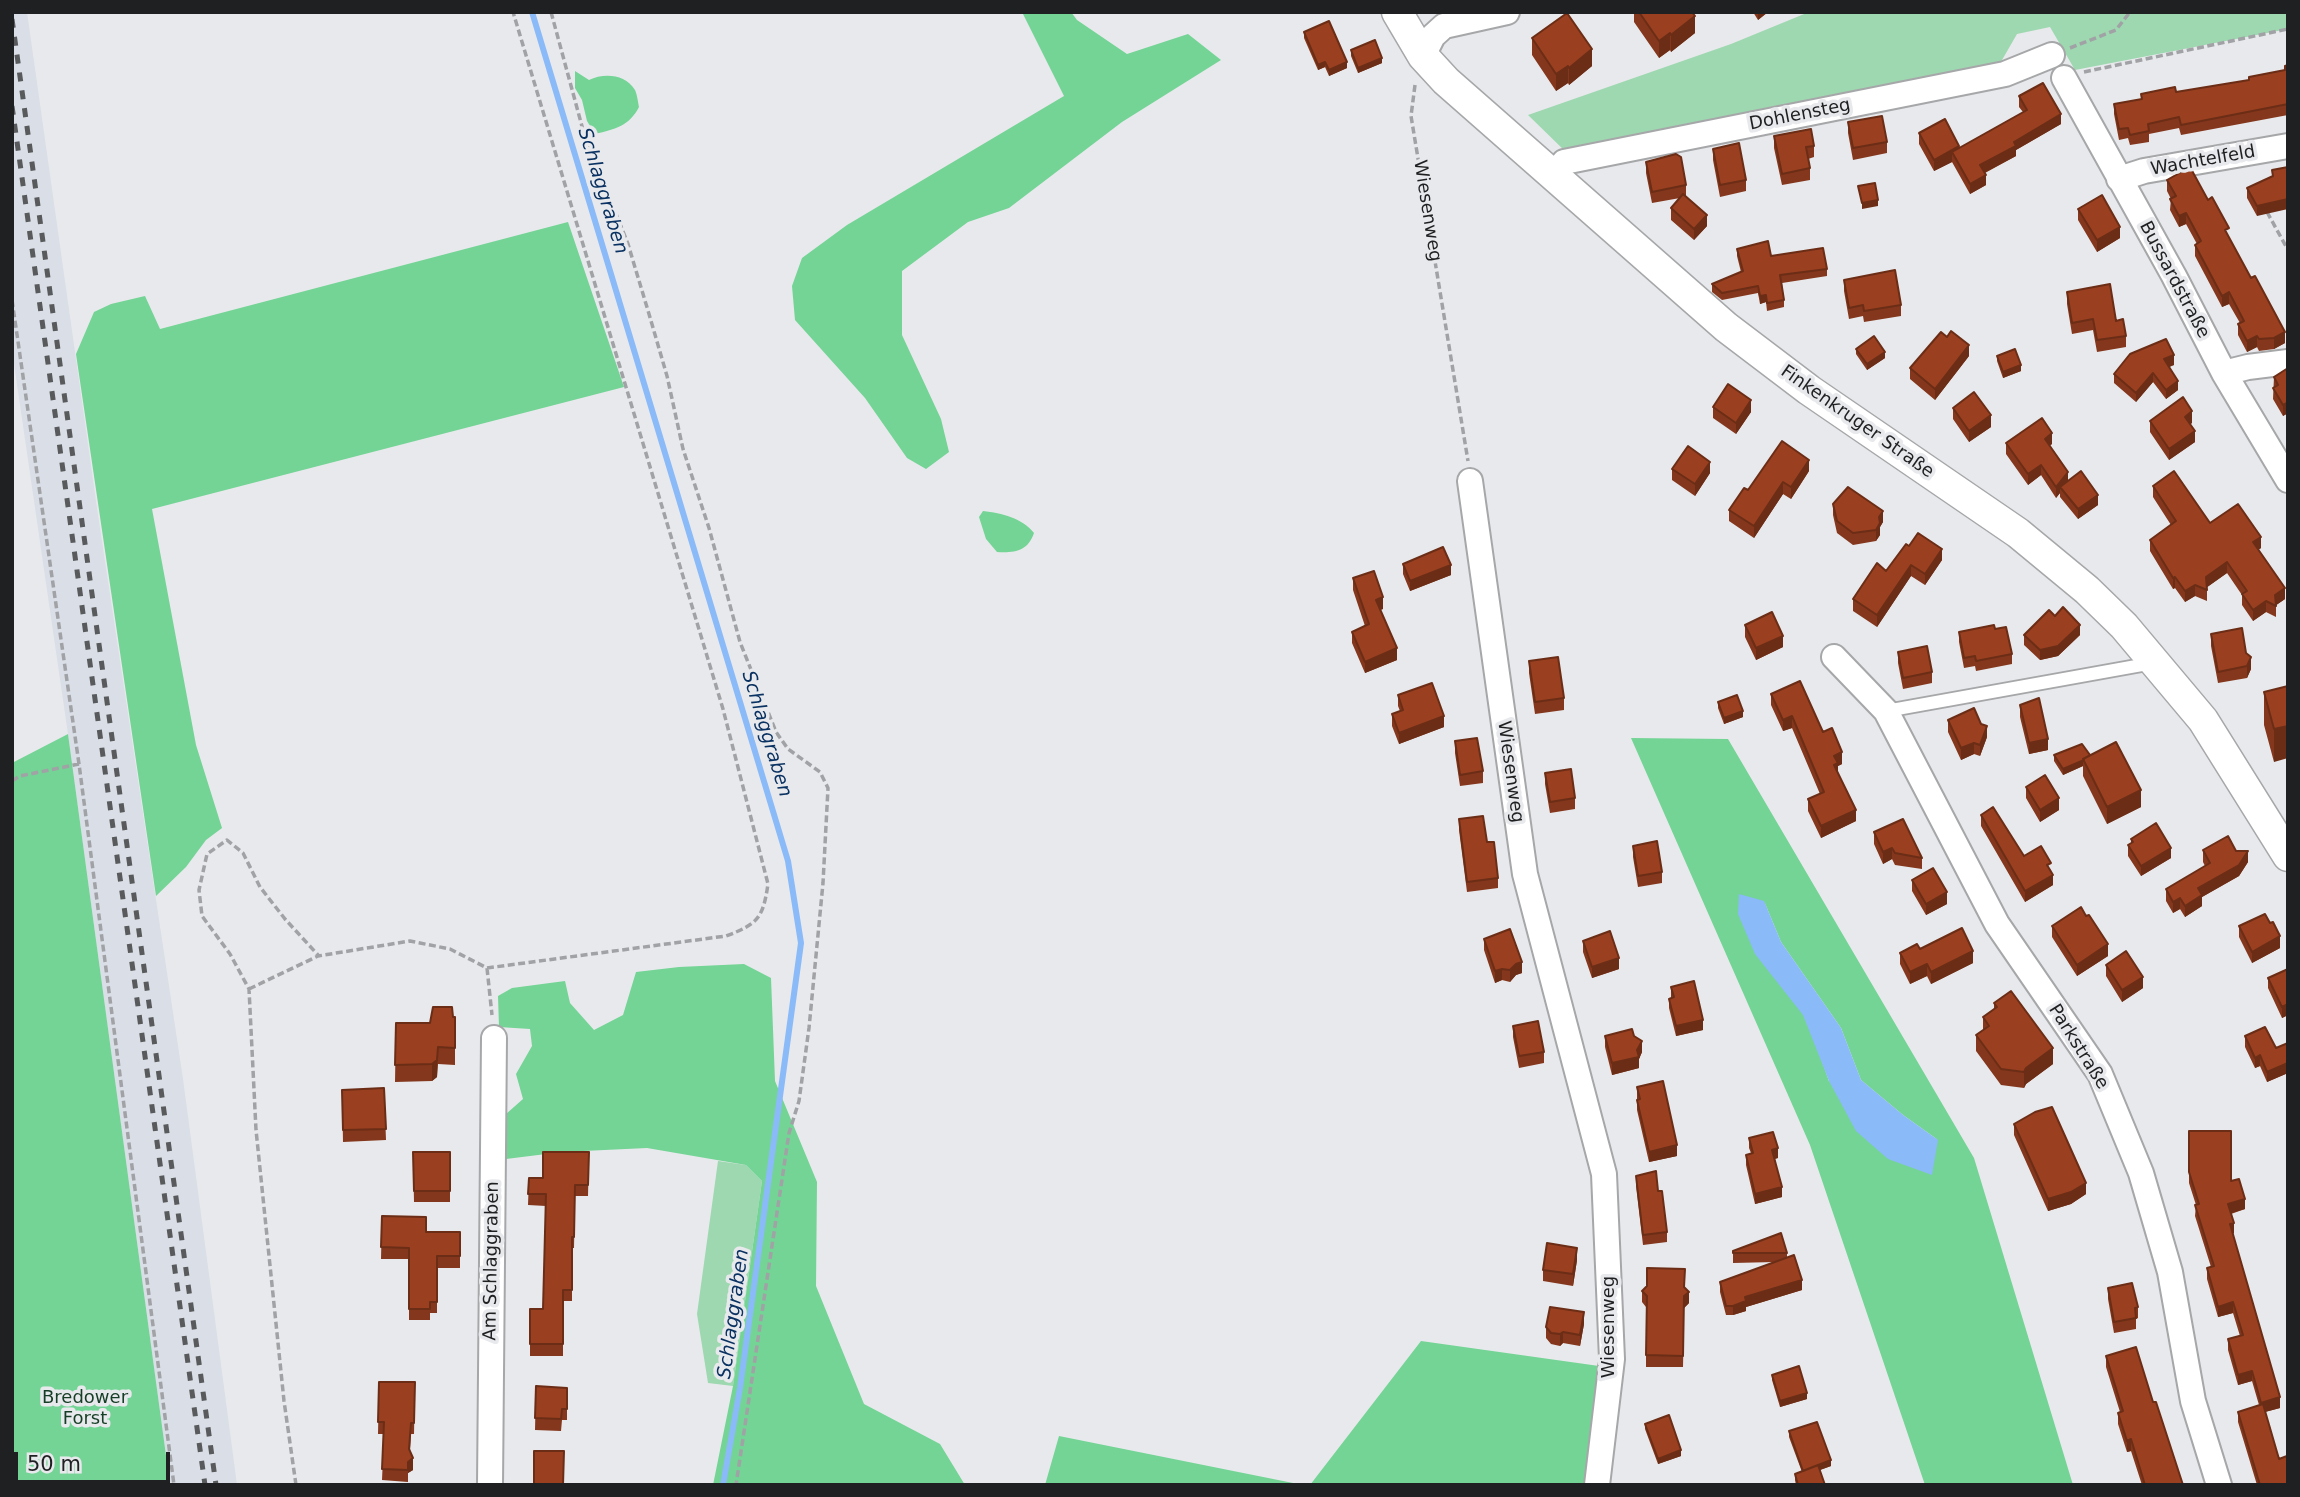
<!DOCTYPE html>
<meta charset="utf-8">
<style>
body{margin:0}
#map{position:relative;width:2300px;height:1497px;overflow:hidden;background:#e8e9ec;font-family:"DejaVu Sans",sans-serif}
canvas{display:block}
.frame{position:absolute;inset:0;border:14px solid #1f2021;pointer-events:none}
.scale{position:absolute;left:14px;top:1452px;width:156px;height:32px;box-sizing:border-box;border:4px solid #1f2021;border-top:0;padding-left:9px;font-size:21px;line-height:24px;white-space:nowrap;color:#1f2021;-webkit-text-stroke:5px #e8e9ec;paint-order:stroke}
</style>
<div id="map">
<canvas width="2300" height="1497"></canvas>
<div class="frame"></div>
<div class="scale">50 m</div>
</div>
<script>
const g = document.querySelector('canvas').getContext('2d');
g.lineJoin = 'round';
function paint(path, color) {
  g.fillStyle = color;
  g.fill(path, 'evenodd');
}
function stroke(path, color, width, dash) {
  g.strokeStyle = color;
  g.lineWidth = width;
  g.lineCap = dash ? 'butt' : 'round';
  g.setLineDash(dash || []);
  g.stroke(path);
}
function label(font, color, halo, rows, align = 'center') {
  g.font = font + ' "DejaVu Sans",sans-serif';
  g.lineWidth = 7;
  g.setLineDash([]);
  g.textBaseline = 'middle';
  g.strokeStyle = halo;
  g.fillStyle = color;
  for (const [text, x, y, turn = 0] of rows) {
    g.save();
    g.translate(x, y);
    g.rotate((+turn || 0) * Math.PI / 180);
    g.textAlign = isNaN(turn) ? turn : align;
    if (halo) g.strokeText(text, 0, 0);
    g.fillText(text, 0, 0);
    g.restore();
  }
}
const built = new Path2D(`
 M12 12H27L97 508 183 1079 237 1485H170L68 734 12 350Z`);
const green = new Path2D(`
 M1809 12H2288V29L2075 70 2050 27 2017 34 1998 67 1566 152 1528 115 1731 44Z
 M718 1161 746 1165 762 1181 733 1386 708 1383 697 1314Z`);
const forest = new Path2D(`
 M1022 12H1071L1077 20 1127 54 1188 34 1221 60 1122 122 1009 208 968 222 902 271V335L941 419 949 452 926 469 907 458 865 398 795 320 792 286 802 258 847 225 1064 96Z
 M575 71 589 80C604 73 625 74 635 90 637 94 638 102 639 107 629 126 616 129 595 134L587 121 582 100 575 88Z
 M568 222 624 387 152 509 196 745 222 828 206 840 186 867 156 896 76 354 94 312 111 304 145 296 160 329Z
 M983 511C1002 513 1022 518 1034 533 1028 551 1015 553 997 552L986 539 979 517Z
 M68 734 170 1485H12V763Z
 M1631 738 1728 739 1974 1158 2073 1485H1925L1810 1145ZM1764 901 1781 942 1841 1028 1861 1080 1903 1115 1938 1140 1829 1081Z
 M744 964 771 978 775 1081 817 1182 816 1286 864 1404 940 1444 965 1485H713L733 1386 762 1181 746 1165 647 1148 562 1152 506 1159V1114L523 1099 516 1074 532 1046 530 1029 499 1027 498 996 512 988 565 981 570 1003 594 1030 623 1015 636 972 679 967Z
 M1421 1341 1599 1366 1586 1485H1310Z
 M1059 1436 1303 1485H1045Z`);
const water = new Path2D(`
 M1739 894 1764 901 1781 942 1841 1028 1861 1080 1903 1115 1938 1140 1932 1175 1888 1159 1856 1131 1829 1081 1803 1015 1755 954 1738 914Z`);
const stream = new Path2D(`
 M532 12 788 861 801 943 740 1388 723 1485`);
const path = new Path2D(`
 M551 12 583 130 628 244 649 314 667 376 683 449 709 528 740 642 776 732 788 749 820 772 828 788 823 883 809 1028 799 1101 789 1133 736 1485
 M2070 48 2116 30 2130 12
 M2084 72 2288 29
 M1415 85 1411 116 1468 461
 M2267 212 2288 250
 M12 300 79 764 174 1485
 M12 781 20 776 79 764
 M487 968 492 1015
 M249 989 318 956 410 941 450 949 487 968 726 936C758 924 763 918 768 884L723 709 513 12
 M296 1485 284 1401 256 1130 249 989 230 954 202 916 199 890 207 854 227 840 243 853 260 887 285 919 318 955`);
const service = new Path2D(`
 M1886 711 2153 663`);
const minor = new Path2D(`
 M1423 56 1433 36 1444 26 1507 12
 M2064 78 2174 276 2224 373 2288 480
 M1553 177 1564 162 2005 74 2052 55
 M2119 179 2144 171 2288 146
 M2224 373 2248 367 2288 362
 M1470 481 1525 874 1604 1174 1612 1359 1597 1485
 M1834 657 1886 711 1997 924 2100 1074 2141 1173 2170 1272 2193 1401 2219 1485
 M490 1485 494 1038`);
const tertiary = new Path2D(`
 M1397 12 1423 56 1446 81 1726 327 1809 390 2018 533 2087 590 2124 626 2203 720 2288 856`);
const rail = new Path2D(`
 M12 19 216 1485
 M12 106 205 1485`);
const wall = new Path2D(`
 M1634 12H1692L1695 33 1671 52 1670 50 1659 58 1634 22Z
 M1753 12H1768L1758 20Z
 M1304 32 1347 68 1329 76 1325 67 1318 70 1304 38Z
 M1532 38 1592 66 1569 85 1568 83 1556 91 1532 55Z
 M1351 50 1382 63 1358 73 1351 56Z
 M2288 65V115L2181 135 2179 128 2149 134V142L2130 145 2128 138 2119 140 2114 114V104L2141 99V94L2176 92 2249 80 2285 70V66Z
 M2019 96 2061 124 2016 150V156L1985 173 1986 185 1970 194 1952 162 1934 171 1919 144V133L1959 148 2023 112 2019 107Z
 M1848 122 1887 142V153L1853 160 1848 133Z
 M1774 136 1814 146V157L1808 159 1810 168V180L1782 185 1774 148Z
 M1713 149 1746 180V191L1720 197 1713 160Z
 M1646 162 1686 185V197L1707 226 1694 240 1671 220V208L1680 198 1652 203 1646 173Z
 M2288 167 2257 216 2247 198V188L2272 177V170Z
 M2167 180 2229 238 2285 343 2274 349 2259 351 2257 347 2247 352 2238 335V324L2240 323 2229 304 2222 307 2195 256V245L2197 244 2186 224 2179 227 2170 210 2171 199 2167 191Z
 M2078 209 2120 238 2097 252 2078 220Z
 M1737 249 1827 269V276L1782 283 1784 300V307L1767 311 1766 302 1760 304 1758 293 1722 300 1712 292V284L1741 272 1737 256Z
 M1844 280 1901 305V316L1864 322 1863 316 1849 319 1844 291Z
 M2067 292 2126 336V347L2097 352 2093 330 2072 334 2067 304Z
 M1856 349 1885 358 1867 370 1856 354Z
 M1969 356 1935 400 1910 379V368Z
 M1997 356 2021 371 2003 378 1997 361Z
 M2174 365 2169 367 2178 390 2166 399 2153 382 2136 402 2114 383V374Z
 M2288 368V413L2283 416 2273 399 2274 377Z
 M1713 407 1751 412 1736 434 1713 418Z
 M1953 408 1991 427 1969 442 1953 419Z
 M2150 421 2192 423 2190 424 2195 442 2169 460 2150 432Z
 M2006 443 2052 444 2050 445 2068 481 2098 505 2078 519 2060 497V493L2056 498 2041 475 2028 485 2006 454Z
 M1672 469 1710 473 1695 496 1672 480Z
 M1809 471 1791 499 1783 494 1754 538 1729 521V510L1748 490Z
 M2153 486 2210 523 2261 548 2258 550 2285 599 2276 605V617L2266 612 2253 621 2242 605V595L2227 573 2207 587V601L2195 596 2185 602 2175 588 2173 589 2150 551V540L2171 525 2153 497Z
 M1833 504 1883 522 1880 527V535L1876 541 1853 545 1837 533 1833 515Z
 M1909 546 1942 560 1925 585 1911 576 1877 627 1853 611V599L1886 571Z
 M1403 564 1451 575 1410 591 1403 574Z
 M1353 578 1383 609 1380 610 1397 660 1365 673 1352 643V632L1365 626 1353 590Z
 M1745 625 1783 647 1756 660 1745 637Z
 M1995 629 2012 654V664L1976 671 1975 666 1964 668 1959 642V632Z
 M2211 634 2246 653 2251 669 2247 678 2218 683 2211 646Z
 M2024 635H2080L2058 656 2040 660 2024 645Z
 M1898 652 1932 672V683L1903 689 1898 663Z
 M1529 661 1564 698V710L1535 714 1529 673Z
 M2288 686 2274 762 2264 725V692Z
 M1771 694 1823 732 1842 764 1838 766V772L1856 821 1821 838 1808 811V799L1820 794 1792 728 1783 731 1771 705Z
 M1398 695 1444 727 1399 744 1392 726V714L1400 711 1398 706Z
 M1718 702 1743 717 1724 724 1718 708Z
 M2020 705 2048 750 2029 754 2020 717Z
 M1948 720 1981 724 1987 737 1980 756 1974 754 1961 760 1948 732Z
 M1455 741 1483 771V783L1460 786 1455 753Z
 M2054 755H2090L2141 807 2107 824 2083 776V766L2063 775 2054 761Z
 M1545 773 1575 798V809L1550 813 1545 784Z
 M2026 787 2059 810 2040 822 2026 798Z
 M1981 815 2024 856 2051 870 2053 885 2025 902 1981 826Z
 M1459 819 1487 842 1498 878V888L1467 892 1459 830Z
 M1874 832 1922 858V869L1895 865 1892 859 1883 864 1874 844Z
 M2131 839 2171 858 2141 876 2128 856V845L2131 844Z
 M1633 846 1662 872V883L1638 887 1633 857Z
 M2203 850 2236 851 2248 862 2239 876 2202 897V906L2185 917 2180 909 2173 913 2166 901V889L2205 866 2203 862Z
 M1912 880 1947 904 1926 915 1912 891Z
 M2086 916 2108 956 2077 976 2052 937V926Z
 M2239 926 2280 948 2252 963 2239 937Z
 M1484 939 1522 973 1516 975 1510 982 1502 980 1495 983 1484 950Z
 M1583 941 1619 969 1592 978 1583 952Z
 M1920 949 1973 963 1931 984 1927 976 1910 984 1900 964V953Z
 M2106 965 2143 988 2122 1002 2106 976Z
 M2288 969V1015L2282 1018 2268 988V978Z
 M1671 987 1703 1030 1676 1036 1669 1008V999L1671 998Z
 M1994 1003 2053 1064 2026 1084 2024 1088 2001 1085 1976 1051V1035L1983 1030V1017L1994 1009Z
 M453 1017H455V1065L438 1064 437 1077 432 1081 395 1082 396 1023H430Z
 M1513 1026 1544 1052V1063L1519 1068 1513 1037Z
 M1605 1036 1642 1052 1639 1059V1068L1612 1075 1605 1047Z
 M2245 1036 2276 1048 2288 1043V1073L2267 1082 2260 1066 2255 1068 2245 1047Z
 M1637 1087 1677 1156 1649 1162 1637 1110Z
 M384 1088 386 1140 343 1142 342 1090Z
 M2014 1124 2086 1194 2071 1204 2048 1211 2014 1135Z
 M2189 1131 2231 1181 2245 1209 2231 1214 2234 1233 2233 1234 2280 1408 2265 1412 2279 1459 2288 1485H2257L2238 1422V1412L2259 1405 2252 1381 2238 1385 2228 1350V1339L2240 1336 2233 1313 2218 1317 2207 1279V1268L2211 1267 2195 1216 2196 1205 2189 1183Z
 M1749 1138 1778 1158 1775 1159 1782 1197 1755 1204 1746 1165V1155L1751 1153 1749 1148Z
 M413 1152H450V1202H414Z
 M589 1152 588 1196H575L574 1248H572V1301H563V1356H530V1309H543L546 1206 528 1205 529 1178H543Z
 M1636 1176 1658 1191 1667 1232V1242L1643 1245 1636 1186Z
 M382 1216 426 1232H460V1268H437V1313H430V1320H409V1259H381Z
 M1733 1251 1787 1253V1258L1802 1290 1746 1307V1311L1733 1315H1726L1720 1292V1282L1775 1262 1733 1263Z
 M1577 1260 1573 1286 1543 1281V1270Z
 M1684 1287 1689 1303 1684 1308 1683 1367H1646V1307L1642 1302V1291Z
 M2108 1288 2138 1307V1318L2136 1319V1329L2114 1333 2108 1299Z
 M1584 1324 1580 1346 1563 1343 1560 1346 1551 1344 1546 1338V1327Z
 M2106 1356 2153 1402 2183 1485H2142L2131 1451 2127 1452 2118 1424V1413L2120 1412 2106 1367Z
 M1772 1375 1807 1399 1780 1407 1772 1380Z
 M379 1382H415L414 1434H411L410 1451 413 1470 408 1473V1482L382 1480 384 1434H378Z
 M536 1386 567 1388V1420H562L561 1431 535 1430Z
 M1645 1424 1681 1456 1658 1464 1645 1429Z
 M1789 1431 1831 1466 1820 1470 1825 1485H1796L1795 1480V1474L1802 1472 1789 1437Z`);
const shadedWall = new Path2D(`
 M1758 12H1768L1758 20Z
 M1695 16V33L1671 52V35Z
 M1670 33V50L1659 58V41Z
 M1592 49V66L1569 85V68Z
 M1382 58V63L1358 73V68Z
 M1325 62V67L1318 70V65Z
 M1347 62V68L1329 76V70Z
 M1568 66V83L1556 91V74Z
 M2061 114V124L2016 150V156L1980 175V165L2014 142Z
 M1959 146V158L1952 152V162L1934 171V160Z
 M1986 175V185L1970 194V184Z
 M2288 199V209L2257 216V206Z
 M1878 200V206L1862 209V203Z
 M2186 213V224L2179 227V216Z
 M1707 215V226L1694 240V229Z
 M2120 227V238L2097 252V240Z
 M2229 292V304L2222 307V296Z
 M1766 295V302L1760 304V296Z
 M2285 332V343L2274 349V338Z
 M2257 336V347L2247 352V341Z
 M1969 345V356L1935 400V389Z
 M1885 352V358L1867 370V364Z
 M2174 355V365L2164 369V359Z
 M2021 365V371L2003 378V372Z
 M2153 373V382L2136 402V393Z
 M2178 381V390L2166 399V390Z
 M1751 400V412L1736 434V423Z
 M2288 402V413L2283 416V405Z
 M2192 411V423L2185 428V417Z
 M1991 415V427L1969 442V431Z
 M2195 431V442L2169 460V449Z
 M2052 433V444L2045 449V439Z
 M1809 460V471L1791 499V487Z
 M1710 462V473L1695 496V484Z
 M2041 465V475L2028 485V474Z
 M2068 472V483L2060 487V493L2056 498V487Z
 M1783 482V494L1754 538V526Z
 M2098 495V505L2078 519V509Z
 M1883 511V522L1880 527V535L1876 541V530L1879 517Z
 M2261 537V548L2253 553V542Z
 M1942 549V560L1925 585V574Z
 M2227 562V573L2206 588V577Z
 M1451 565V575L1410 591V581Z
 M1911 565V576L1877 627V615Z
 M2175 577V588L2173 589V578Z
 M2195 585V596L2185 602V591Z
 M2285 588V599L2275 606V595Z
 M1383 597V609L1376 611V600Z
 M2266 601V612L2253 621V610Z
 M2080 625V635L2058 656 2040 660V650Z
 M1783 636V647L1756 660V648Z
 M1397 648V660L1365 673V662Z
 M2251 657V669L2247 678V666Z
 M1743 711V717L1724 724V718Z
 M1444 716V727L1399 744V733Z
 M1792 716V728L1783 731V720Z
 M1987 726V737L1980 756V745Z
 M2288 726V758L2274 762V729Z
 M2048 739V750L2029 754V743Z
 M1974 743V754L1961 760V748Z
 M1842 752V764L1838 766V775L1834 776V756Z
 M2083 761V766L2063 775V769Z
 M2141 790V807L2107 824V807Z
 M2059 798V810L2040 822V810Z
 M1856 810V821L1821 838V826Z
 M1892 848V859L1883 864V852Z
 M2171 848V858L2141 876V866Z
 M2248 851V862L2239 876 2202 897V906L2185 917V906L2198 888Z
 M2053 875V885L2025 902V891Z
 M1947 892V904L1926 915V904Z
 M2180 898V909L2173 913V902Z
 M2280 936V948L2252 963V952Z
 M2108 944V956L2077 976V965Z
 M1973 951V963L1931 984V972Z
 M1619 958V969L1592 978V967Z
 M1522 962V973L1516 975 1510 982V970L1516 964Z
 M1927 964V976L1910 984V972Z
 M1502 969V980L1495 983V971Z
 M2143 977V988L2122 1002V990Z
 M2288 1004V1015L2282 1018V1007Z
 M1703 1020V1030L1676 1036V1026Z
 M1642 1041V1052L1639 1059V1068L1612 1075V1063L1637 1050Z
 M438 1047 437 1077 432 1081V1064Z
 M2053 1048V1064L2026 1084 2024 1088V1072L2026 1068Z
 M2260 1055V1066L2255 1068V1058Z
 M2288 1063V1073L2267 1082V1072Z
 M1677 1145V1156L1649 1162V1152Z
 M1778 1148V1158L1772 1159V1150Z
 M2086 1183V1194L2071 1204 2048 1211V1199Z
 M1782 1187V1197L1755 1204V1194Z
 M2245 1199V1209L2228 1214V1204Z
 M2234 1223V1233L2230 1234V1224Z
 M1577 1248V1260L1573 1286V1274Z
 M1802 1280V1290L1746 1307V1311L1733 1315V1306L1745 1297Z
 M1689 1292V1303L1684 1308 1683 1367 1684 1296Z
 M2233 1302V1313L2218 1317V1307Z
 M1584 1312V1324L1580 1346V1335Z
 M1563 1332V1343L1560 1346V1334Z
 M2252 1371V1381L2238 1385V1375Z
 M1807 1393V1399L1780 1407V1401Z
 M2280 1397V1408L2261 1413V1403Z
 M2131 1439V1451L2127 1452V1441Z
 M1681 1450V1456L1658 1464V1459Z
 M413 1458V1470L408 1473V1482V1462Z
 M1831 1460V1466L1803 1476V1471Z`);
const building = new Path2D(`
 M1639 12H1692L1695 16 1671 35 1670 33 1659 41Z
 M1567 13 1592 49 1569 68 1568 66 1556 74 1532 38Z
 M1329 21 1347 62 1329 70 1325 62 1318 65 1304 32Z
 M1375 40 1382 58 1358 68 1351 50Z
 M2288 65V104L2181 125 2179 117 2148 124 2149 131 2130 135 2128 128 2119 129 2114 104 2142 99 2141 94 2175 87 2176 92 2249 80V77L2285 70V66Z
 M2043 83 2061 114 2014 142 2016 146 1980 165 1986 175 1970 184 1952 152 2027 110 2019 96Z
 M1882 116 1887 142 1853 148 1848 122Z
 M1945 119 1959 146 1934 160 1919 133Z
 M1811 129 1814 146 1806 147 1810 168 1782 174 1774 136Z
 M1739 143 1746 180 1720 185 1713 149Z
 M1676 154 1681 157 1686 185 1652 192 1646 162Z
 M2190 167 2208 200 2212 197 2229 228 2225 230 2251 278 2255 276 2285 332 2274 338 2259 339 2257 336 2247 341 2238 324 2244 321 2229 292 2222 296 2195 245 2201 241 2186 213 2179 216 2170 199 2176 196 2167 180Z
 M2288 167V199L2257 206 2247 188 2273 176 2272 170Z
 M1875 183 1878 200 1862 203 1858 186Z
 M1683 194 1707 215 1694 229 1671 208Z
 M2102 195 2120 227 2097 240 2078 209Z
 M1768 241 1771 256 1823 248 1827 269 1780 275 1784 300 1767 303 1766 295 1760 296 1758 286 1722 293 1712 284 1743 271 1737 249Z
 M1895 270 1901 305 1864 311 1863 305 1849 308 1844 280Z
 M2110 284 2116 321 2123 319 2126 336 2097 340 2093 319 2072 323 2067 292Z
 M1951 331 1969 345 1935 389 1910 368 1941 332 1947 337Z
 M1874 336 1885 352 1867 364 1856 349Z
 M2166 339 2174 355 2164 359 2178 381 2166 390 2153 373 2136 393 2114 374 2130 354Z
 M2015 349 2021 365 2003 372 1997 356Z
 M2288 368V402L2283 405 2273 388 2278 385 2274 377Z
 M1728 384 1751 400 1736 423 1713 407Z
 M1974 392 1991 415 1969 431 1953 408Z
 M2183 397 2192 411 2185 417 2195 431 2169 449 2150 421Z
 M2042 418 2052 433 2045 439 2068 472 2056 487 2041 465 2028 474 2006 443Z
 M1782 441 1809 460 1791 487 1783 482 1754 526 1729 510 1744 488 1748 490Z
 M1688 446 1710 462 1695 484 1672 469Z
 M2081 471 2098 495 2078 509 2060 487Z
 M2174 471 2210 523 2238 504 2261 537 2253 542 2285 588 2275 595 2276 606 2266 601 2253 610 2242 594 2247 591 2227 562 2206 577 2207 590 2195 585 2185 591 2175 577 2173 578 2150 540 2176 521 2153 486Z
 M1848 487 1883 511 1879 517 1880 523 1876 530 1853 533 1837 521 1833 504Z
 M1918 533 1942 549 1925 574 1911 565 1877 615 1853 599 1877 563 1886 571 1906 544 1909 546Z
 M1443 547 1451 565 1410 581 1403 564Z
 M1374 571 1383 597 1376 600 1397 648 1365 662 1352 632 1369 624 1353 578Z
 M2063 607 2080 625 2058 646 2040 650 2024 635 2049 610 2055 616Z
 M1772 612 1783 636 1756 648 1745 625Z
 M1994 625 1995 629 2006 627 2012 654 1976 661 1975 656 1964 658 1959 632Z
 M2242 628 2246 653 2251 657 2247 666 2218 672 2211 634Z
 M1927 646 1932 672 1903 678 1898 652Z
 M1558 657 1564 698 1535 702 1529 661Z
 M1800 681 1823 732 1832 728 1842 752 1834 756 1838 763 1834 765 1856 810 1821 826 1808 799 1824 792 1792 716 1783 720 1771 694Z
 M1432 683 1444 716 1399 733 1392 714 1403 710 1398 695Z
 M2288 686V726L2274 729 2264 692Z
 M1737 695 1743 711 1724 718 1718 702Z
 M2039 698 2048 739 2029 743 2020 705Z
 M1974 708 1981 724 1987 726 1980 745 1974 743 1961 748 1948 720Z
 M1477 738 1483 771 1460 775 1455 741Z
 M2116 742 2141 790 2107 807 2083 759Z
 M2082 744 2090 755 2083 759 2084 760 2063 769 2054 755Z
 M1571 769 1575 798 1550 802 1545 773Z
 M2045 775 2059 798 2040 810 2026 787Z
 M1993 807 2024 856 2041 846 2051 863 2047 865 2053 875 2025 891 1981 815Z
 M1483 816 1487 842H1494L1498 878 1467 882 1459 819Z
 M1903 819 1922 858 1895 853 1892 848 1883 852 1874 832Z
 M2156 823 2171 848 2141 866 2128 845 2133 842 2131 839Z
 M2228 836 2236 851H2248L2239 865 2198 888 2202 895 2185 906 2180 898 2173 902 2166 889 2210 863 2203 850Z
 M1657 841 1662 872 1638 876 1633 846Z
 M1933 868 1947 892 1926 904 1912 880Z
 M2081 907 2086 916 2089 915 2108 944 2077 965 2052 926Z
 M2265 914 2270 923 2273 922 2280 936 2252 952 2239 926Z
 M1962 928 1973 951 1931 972 1927 964 1910 972 1900 953 1917 944 1920 949Z
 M1510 929 1522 962 1516 964 1510 970 1502 969 1495 971 1484 939Z
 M1610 931 1619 958 1592 967 1583 941Z
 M2126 951 2143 977 2122 990 2106 965Z
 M2288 969V1004L2282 1007 2268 978Z
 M1694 981 1703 1020 1676 1026 1669 999 1674 997 1671 987Z
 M2011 991 2053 1048 2026 1068 2024 1072 2001 1069 1976 1035 1989 1026 1983 1017 1997 1007 1994 1003Z
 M433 1007H452L453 1017H455V1048L438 1047 437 1060 432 1064 395 1065 396 1023H430Z
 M1538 1021 1544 1052 1519 1056 1513 1026Z
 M2265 1027 2276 1048 2288 1043V1063L2267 1072 2260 1055 2255 1058 2245 1036Z
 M1632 1029 1634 1036 1642 1041 1637 1050 1639 1057 1612 1063 1605 1036Z
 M1663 1081 1677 1145 1649 1152 1637 1100 1640 1099 1637 1087Z
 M384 1088 386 1129 343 1130 342 1090Z
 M2052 1107 2086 1183 2071 1192 2048 1199 2014 1124 2035 1112Z
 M2189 1131H2231V1181L2239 1179 2245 1199 2228 1204 2234 1223 2230 1224 2280 1397 2261 1403 2252 1371 2238 1375 2228 1339 2243 1335 2233 1302 2218 1307 2207 1268 2214 1266 2195 1205 2199 1204 2189 1172Z
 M1773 1132 1778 1148 1772 1150 1782 1187 1755 1194 1746 1155 1753 1153 1749 1138Z
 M413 1152H450V1191H414Z
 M543 1152H589L588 1185H575L574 1237H572V1290H563V1344H530V1309H543L546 1194H528L529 1178H543Z
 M1656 1171 1658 1191H1662L1667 1232 1643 1235 1636 1176Z
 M382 1216 426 1217V1232H460V1256H437V1302H430V1309H409V1248L381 1247Z
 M1781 1233 1787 1253H1733V1251Z
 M1547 1243 1577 1248 1573 1274 1543 1270Z
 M1794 1255 1802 1280 1745 1297 1746 1301 1733 1306H1726L1720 1282Z
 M1647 1268 1685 1269 1684 1287 1689 1292 1684 1296 1683 1356 1646 1355 1647 1296 1642 1291 1647 1286Z
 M2132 1283 2138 1307 2135 1308 2136 1318 2114 1322 2108 1288Z
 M1550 1307 1584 1312 1580 1335 1563 1332 1560 1334 1551 1333 1546 1327Z
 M2136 1347 2153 1402H2156L2183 1485H2145L2131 1439 2127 1441 2118 1413 2123 1411 2106 1356Z
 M1799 1366 1807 1393 1780 1401 1772 1375Z
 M379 1382H415L414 1423H411L409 1449 413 1458 408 1462V1470L382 1469 384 1422H378Z
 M536 1386 567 1388V1409H562L561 1419 535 1418Z
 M2263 1404 2279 1459 2287 1456 2288 1485H2260L2238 1412Z
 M1669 1415 1681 1450 1658 1459 1645 1424Z
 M1817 1422 1831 1460 1803 1471 1789 1431Z
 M534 1451H564L563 1485H534Z
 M1818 1465 1825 1485H1798L1795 1474Z`);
const streetNames = [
 ["Dohlensteg",1800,115,-11],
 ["Wachtelfeld",2203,161,-10],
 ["Wiesenweg",1427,211,81],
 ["Bussardstraße",2174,280,62],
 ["Finkenkruger Straße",1857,422,35],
 ["Wiesenweg",1510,772,82],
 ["Parkstraße",2078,1047,58],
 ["Am Schlaggraben",492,1261,-89],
 ["Wiesenweg",1609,1327,-90]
];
const parkNames = [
 ["Bredower",85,1398],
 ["Forst",85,1419]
];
const waterNames = [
 ["Schlaggraben",602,191,73],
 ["Schlaggraben",766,734,73],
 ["Schlaggraben",734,1314,-82]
];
paint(built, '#d9dee7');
paint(green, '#9ed8b0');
paint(forest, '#73d495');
paint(water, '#8bbaf9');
stroke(stream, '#8bbaf9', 6);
stroke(service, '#a6a7a9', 16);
stroke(minor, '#a6a7a9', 28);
stroke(tertiary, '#a6a7a9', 33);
stroke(path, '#a1a2a5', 3.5, [7, 3.5]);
stroke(service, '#fff', 12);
stroke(minor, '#fff', 24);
stroke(tertiary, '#fff', 30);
stroke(rail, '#595a5b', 5, [9, 9]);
paint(wall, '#84371c');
paint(shadedWall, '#6c2d16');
paint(building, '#9a4020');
stroke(building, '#6c2d16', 2);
label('18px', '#1f2021', '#e8e9ec', streetNames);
label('18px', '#163e26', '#e8e9ec', parkNames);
label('italic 19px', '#093161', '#e8e9ec', waterNames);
</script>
